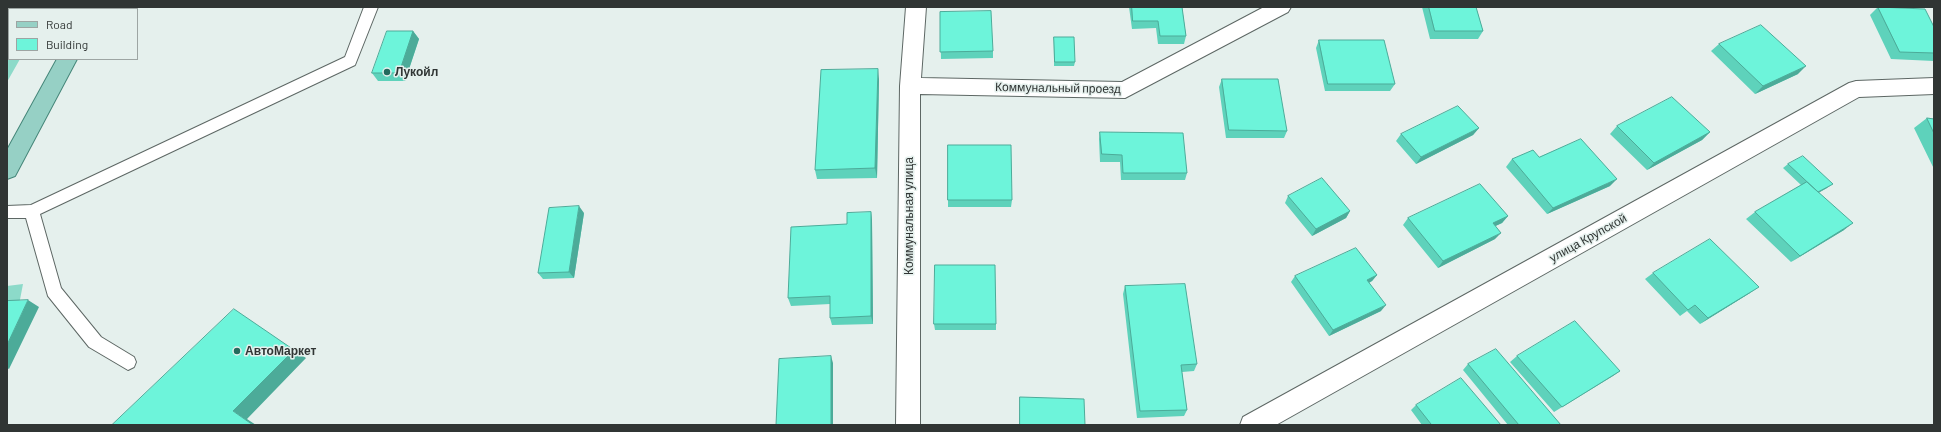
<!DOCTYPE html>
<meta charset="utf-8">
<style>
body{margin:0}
#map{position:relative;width:1941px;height:432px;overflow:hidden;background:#e5f0ed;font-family:Barlow,sans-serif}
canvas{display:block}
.frame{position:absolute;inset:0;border:8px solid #303534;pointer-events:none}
.legend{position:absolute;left:8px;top:8px;width:130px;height:52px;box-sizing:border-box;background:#e5f0ed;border:1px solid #9da5a3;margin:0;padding:5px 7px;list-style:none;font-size:12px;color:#303534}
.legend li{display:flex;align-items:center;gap:8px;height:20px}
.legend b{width:20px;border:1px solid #9da5a3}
</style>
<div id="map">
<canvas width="1941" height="432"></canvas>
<div class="frame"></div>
<ul class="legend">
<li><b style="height:5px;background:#96d0c5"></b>Road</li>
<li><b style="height:11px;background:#6df4da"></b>Building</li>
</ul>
</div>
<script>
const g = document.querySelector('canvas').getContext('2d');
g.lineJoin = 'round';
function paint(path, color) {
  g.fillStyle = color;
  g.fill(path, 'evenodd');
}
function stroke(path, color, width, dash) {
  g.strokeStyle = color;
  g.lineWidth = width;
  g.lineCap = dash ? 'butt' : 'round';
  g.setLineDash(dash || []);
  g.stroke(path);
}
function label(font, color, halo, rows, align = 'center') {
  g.font = font + ' Barlow,sans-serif';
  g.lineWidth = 3;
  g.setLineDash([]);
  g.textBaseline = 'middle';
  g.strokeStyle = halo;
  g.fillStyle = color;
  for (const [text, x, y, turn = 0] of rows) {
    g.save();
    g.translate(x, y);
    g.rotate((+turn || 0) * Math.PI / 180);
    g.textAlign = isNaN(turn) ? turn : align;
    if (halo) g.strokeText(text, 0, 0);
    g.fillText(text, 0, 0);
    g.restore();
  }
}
const green = new Path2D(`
 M7 7H50L49 9H9V59H20L7 82Z
 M23 284 7 367V286Z`);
const service = new Path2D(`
 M364 7H378L355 65 40 214 61 288 101 337 134 357 136 362 134 367 128 370 89 347 48 296 26 218H7V206L31 205 345 57Z`);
const minor = new Path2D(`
 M906 7H926L921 78 1122 82 1264 7H1291L1288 12 1125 98 920 94V425H896L900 86Z
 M1934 78V94L1859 97 1276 425H1240L1243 417 1849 83 1856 81Z`);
const primary = new Path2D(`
 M84 7H104L103 9H83Z
 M57 59H77L15 176 7 179V150Z`);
const wall = new Path2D(`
 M1129 7H1182L1186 36 1184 44H1158L1156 28 1132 29Z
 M1422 7H1476L1483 31 1478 39H1430Z
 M1878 7 1934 27V61L1891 59 1870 15Z
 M940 12 993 51V58L941 59Z
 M413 31 419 39 405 81H378L372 73Z
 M1054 37 1075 62 1074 66H1054Z
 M1319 40 1395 84 1390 91H1325L1316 48Z
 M1719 44 1798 74 1755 94 1711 51Z
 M879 79 877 178 817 179 815 170Z
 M1222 79 1287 131 1284 138H1226L1219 87Z
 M1927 118 1934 119V169L1914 128Z
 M1617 126 1710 132 1702 140 1647 170 1610 134Z
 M1479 128 1473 135 1416 164 1396 141 1401 134Z
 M1100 132 1187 173 1185 180H1121L1120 162H1100L1099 139Z
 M1539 157 1610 186 1547 214 1506 167 1512 159Z
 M1788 164 1827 188 1819 192 1844 230 1791 262 1746 219 1755 212 1801 185 1783 168Z
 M1288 196 1350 211 1346 218 1312 236 1285 203Z
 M948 200H1012L1011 207H948Z
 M871 212 872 221 873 324 832 325 830 318V304L791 306 788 298 847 224Z
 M584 213 574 278 543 279 538 273Z
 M1508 216 1502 223 1495 226V239L1438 268 1403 225 1408 218Z
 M1653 273 1750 293 1700 324 1687 311 1680 316 1645 279Z
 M1377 275 1372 281 1369 283 1381 311 1329 336 1291 282 1295 276Z
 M1125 286 1197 364 1194 371 1182 372 1187 410 1184 416 1137 418 1123 294Z
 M934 324H996V330H935Z
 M1517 356 1620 371 1554 412 1510 362Z
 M1468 364 1561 425H1508L1463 370Z
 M1020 397 1085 425H1019Z
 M1416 405 1501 425H1422L1411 410Z`);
const shadedWall = new Path2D(`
 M413 31 419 39 405 81 399 73Z
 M1806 66 1798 74 1755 94 1763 86Z
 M878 69 879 79 877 178 875 168Z
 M1479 128 1473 135 1416 164 1421 157Z
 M1710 132 1702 140 1647 170 1654 163Z
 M1617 179 1610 186 1547 214 1553 208Z
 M1833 184 1827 188 1813 196 1818 192Z
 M579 206 584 213 574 278 569 272Z
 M1350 211 1346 218 1312 236 1316 229Z
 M871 212 872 221 873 324 871 316Z
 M1508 216 1502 223 1487 230 1493 223Z
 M1853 223 1844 230 1791 262 1800 256Z
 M1501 233 1495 239 1438 268 1443 261Z
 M1377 275 1372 281 1362 286 1367 280Z
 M1759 287 1750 293 1700 324 1708 318Z
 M28 300 39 307 9 369 7 368V345Z
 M1386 305 1381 311 1329 336 1333 330Z
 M294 350 306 358 247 419 256 425H253L233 411Z
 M831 356 833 363V425H831Z
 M1620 371 1613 376 1554 412 1562 407Z`);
const building = new Path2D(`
 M1132 7H1182L1186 36H1160L1158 21H1133Z
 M1429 7H1476L1483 31H1435Z
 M1878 7 1925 9 1934 27V53L1900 52Z
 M991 11 993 51 940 52V12Z
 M1761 25 1806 66 1763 86 1719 44Z
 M387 31H413L399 73H372Z
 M1054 37H1074L1075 62H1055Z
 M1319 40H1384L1395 84H1328Z
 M878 69 875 168 815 170 821 70Z
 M1222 79H1278L1287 131 1229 130Z
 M1672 97 1710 132 1654 163 1617 126Z
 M1458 106 1479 128 1421 157 1401 134Z
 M1927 118 1934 119V133Z
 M1100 132 1183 133 1187 173H1123L1122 155 1102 154Z
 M1581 139 1617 179 1553 208 1512 159 1533 150 1539 157Z
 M948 145H1011L1012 200H948Z
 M1803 156 1833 184 1818 192 1788 164Z
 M1322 178 1350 211 1316 229 1288 196Z
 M1807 182 1853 223 1800 256 1755 212Z
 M1480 184 1508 216 1493 223 1501 233 1443 261 1408 218Z
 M579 206 569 272 538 273 549 208Z
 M871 212V316L830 318V296L788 298 791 227 847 224V213Z
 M1710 239 1759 287 1708 318 1695 305 1688 310 1653 273Z
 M1356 248 1377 275 1367 280 1386 305 1333 330 1295 276Z
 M935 265H995L996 324H934Z
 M1185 284 1197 364 1181 365 1187 410 1140 411 1125 286Z
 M28 300 7 345V301Z
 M234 309 294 350 233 411 253 425H112Z
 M1575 321 1620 371 1562 407 1517 356Z
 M1496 349 1561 425H1519L1468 364Z
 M831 356V425H776L779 359Z
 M1461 378 1501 425H1428L1431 424 1416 405Z
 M1020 397 1084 399 1085 425H1020Z`);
const markers = [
 [387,72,4,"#246a5d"],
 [237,351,4,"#246a5d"]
];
const poiNames = [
 ["Лукойл",395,72],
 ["АвтоМаркет",245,351]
];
const streetNames = [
 ["Коммунальный проезд",1058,88,1],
 ["Коммунальная улица",909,216,-90],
 ["улица Крупской",1588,238,-29]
];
paint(green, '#8cdac9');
stroke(service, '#5d6764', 2);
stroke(minor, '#5d6764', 2);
stroke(primary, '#458679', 2);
paint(service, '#fff');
paint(minor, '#fff');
paint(primary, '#96d0c5');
paint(wall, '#5ed2bb');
paint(shadedWall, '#4cab99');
paint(building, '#6df4da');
stroke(building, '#4cab99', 1);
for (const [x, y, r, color] of markers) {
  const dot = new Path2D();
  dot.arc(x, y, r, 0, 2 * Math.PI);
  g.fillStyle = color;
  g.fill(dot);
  stroke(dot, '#e5f0ed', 1.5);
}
label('bold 12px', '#303534', '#e5f0ed', poiNames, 'left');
label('12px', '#303534', '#e5f0ed', streetNames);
</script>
